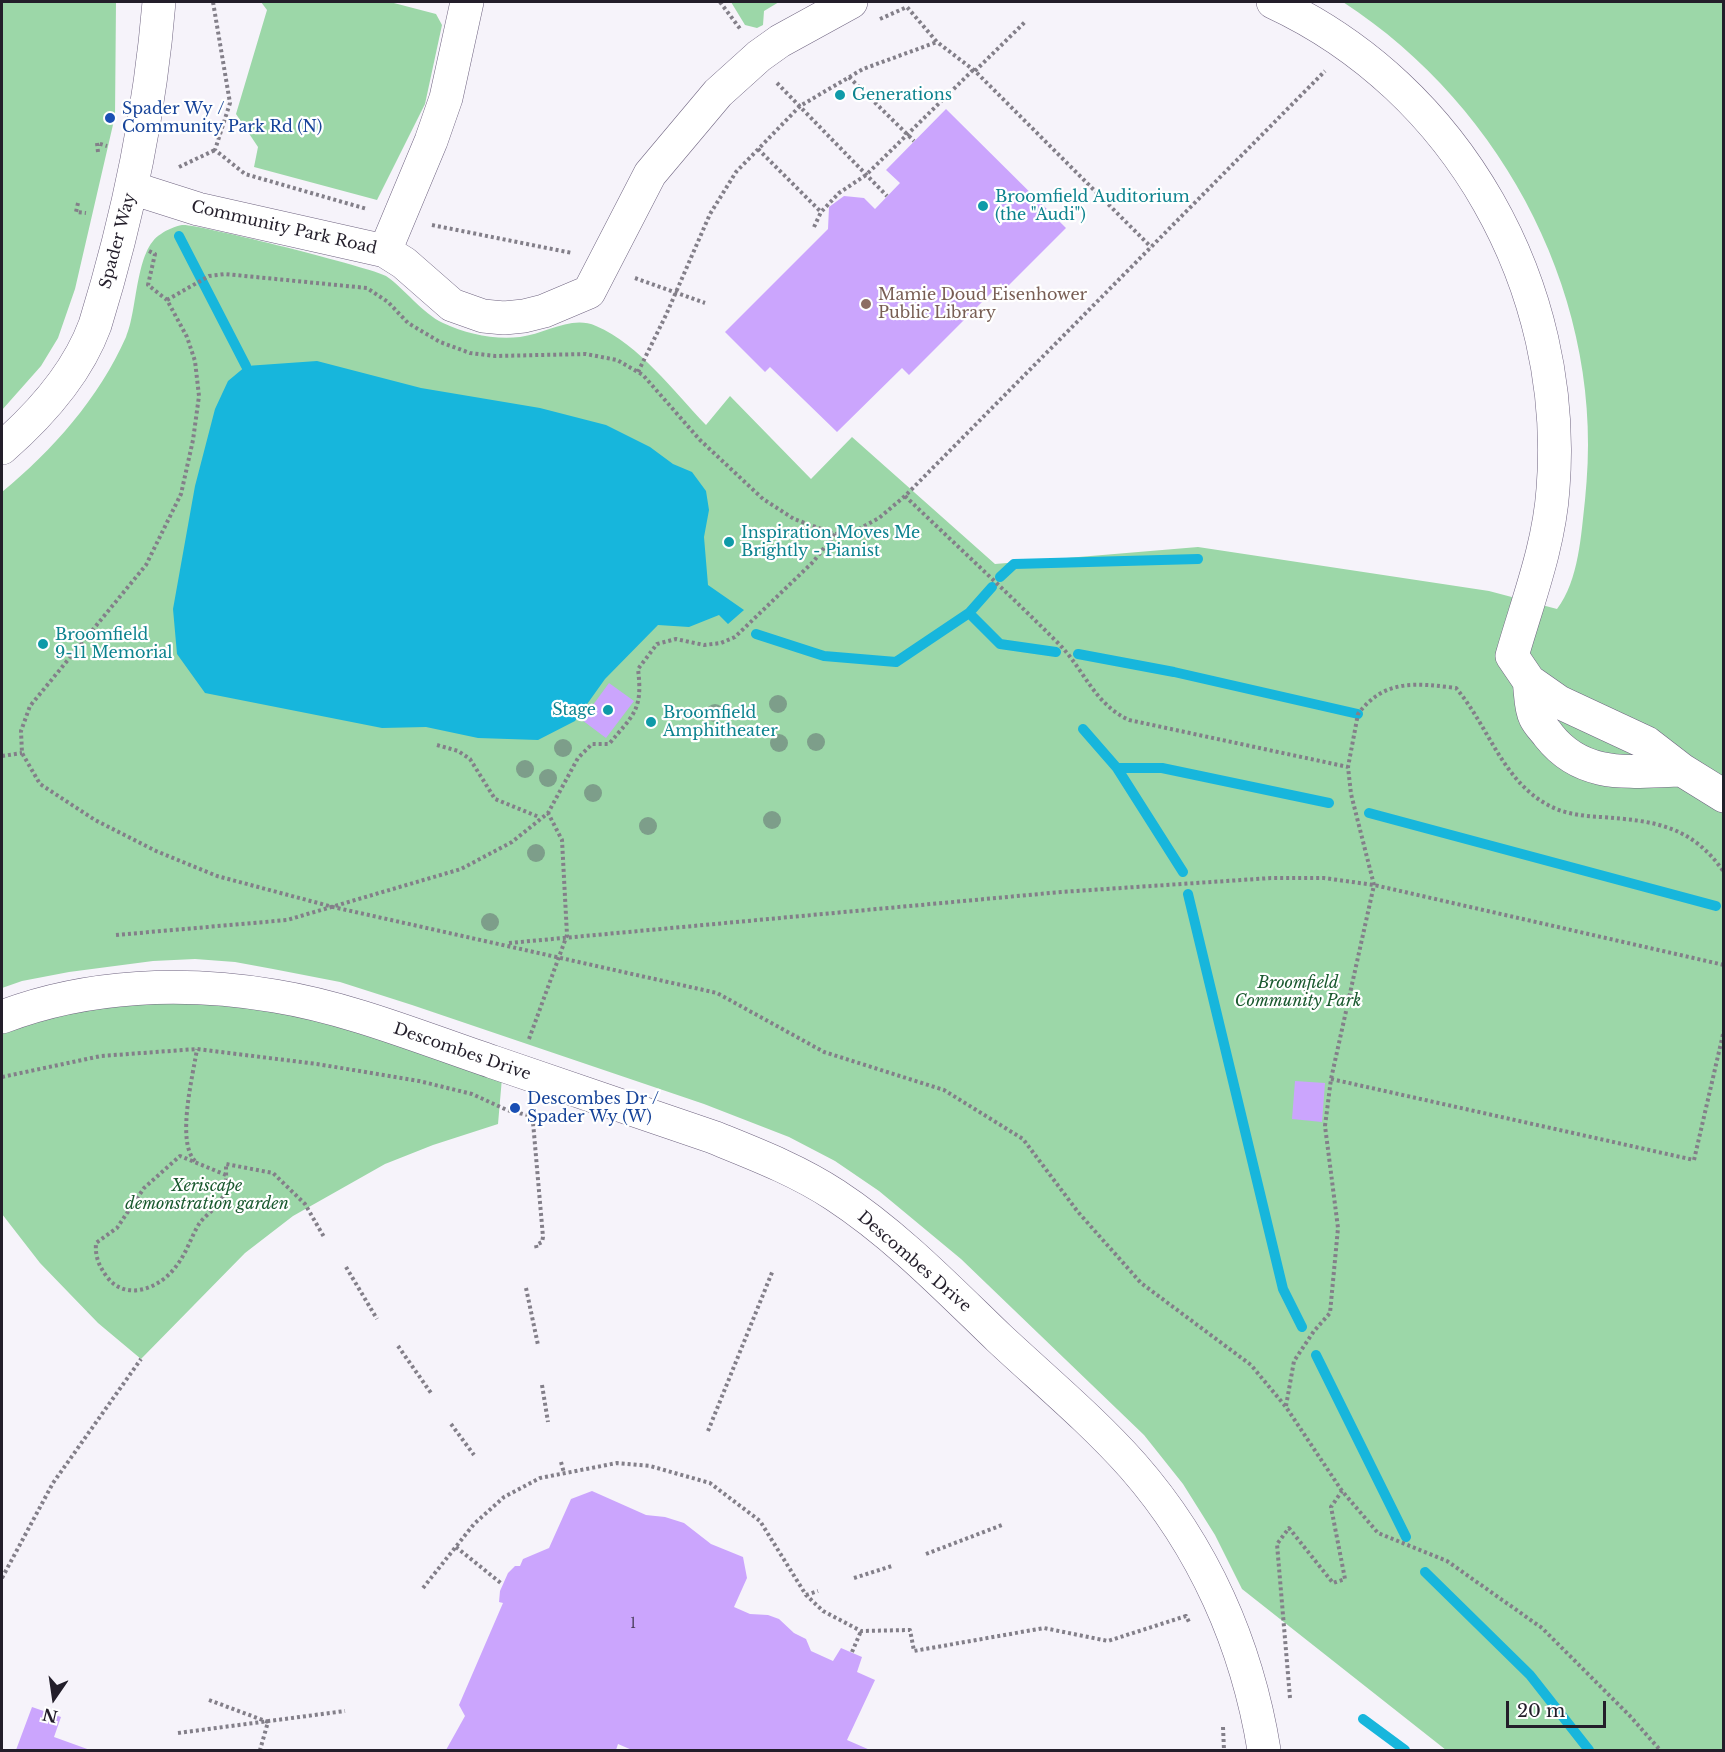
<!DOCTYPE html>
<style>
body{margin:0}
#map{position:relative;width:1725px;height:1752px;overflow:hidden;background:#f6f3fa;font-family:"Libre Baskerville",serif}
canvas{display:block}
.frame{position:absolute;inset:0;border:3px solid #231e2a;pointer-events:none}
.north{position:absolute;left:24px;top:1668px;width:60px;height:60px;-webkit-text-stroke:4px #fff;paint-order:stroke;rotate:193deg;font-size:16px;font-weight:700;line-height:24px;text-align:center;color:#231e2a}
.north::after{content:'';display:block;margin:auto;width:21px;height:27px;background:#231e2a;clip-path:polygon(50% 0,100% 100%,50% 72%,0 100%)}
.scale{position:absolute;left:1506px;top:1701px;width:100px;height:27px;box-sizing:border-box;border:3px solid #231e2a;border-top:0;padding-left:8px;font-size:18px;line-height:21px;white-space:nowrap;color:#231e2a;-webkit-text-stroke:4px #fff;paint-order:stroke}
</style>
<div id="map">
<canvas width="1725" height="1752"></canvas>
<div class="frame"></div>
<div class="north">N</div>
<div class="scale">20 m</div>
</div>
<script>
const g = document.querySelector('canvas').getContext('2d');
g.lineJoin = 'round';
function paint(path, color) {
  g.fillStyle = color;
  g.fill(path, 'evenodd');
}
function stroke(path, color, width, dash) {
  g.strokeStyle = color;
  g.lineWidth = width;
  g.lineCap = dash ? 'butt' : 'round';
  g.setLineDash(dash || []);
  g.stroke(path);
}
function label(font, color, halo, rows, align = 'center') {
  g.font = font + ' "Libre Baskerville",serif';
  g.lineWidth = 4.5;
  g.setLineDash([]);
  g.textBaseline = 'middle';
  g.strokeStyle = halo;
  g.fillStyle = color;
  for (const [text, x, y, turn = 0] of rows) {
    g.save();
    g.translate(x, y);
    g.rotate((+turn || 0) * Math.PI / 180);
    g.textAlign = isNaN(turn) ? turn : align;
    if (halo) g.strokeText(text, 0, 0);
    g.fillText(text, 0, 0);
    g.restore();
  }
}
const green = new Path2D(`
 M2 2H116L115 116 75 289 58 338 41 366 2 410Z
 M261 2H390L436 14 442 25 425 104 377 200 254 167 258 147 236 114 267 10Z
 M731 2H779L764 11 763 25 757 28 745 25Z
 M1343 2H1723V1750H1446L1242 1589 1215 1535 1183 1484 1144 1435 961 1259 879 1191 835 1161 789 1137 704 1104 412 1005 340 982 273 969 235 962 195 959 153 961 69 972 22 981 2 988V492C52 451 99 398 126 337 138 310 135 249 161 234 166 230 176 226 182 225 195 223 373 268 386 276 405 289 422 313 443 323 467 334 494 340 520 337 546 334 571 315 596 326 640 345 673 391 706 425L730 396 811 479 852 437 995 564 1198 547 1489 591 1557 609C1579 580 1581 535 1585 500 1608 304 1506 108 1343 2Z
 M228 990 503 1066 498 1124 433 1145 385 1164 293 1216 245 1253 141 1359 98 1323 40 1263 2 1214V1017Z`);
const water = new Path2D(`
 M317 361 421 388 540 408 606 425 650 447 673 464 692 472 706 491 709 510 704 537 708 585 744 610 728 624 719 615 689 627 658 625 605 679 575 721 538 740 478 738 426 727 382 728 205 693 177 654 173 609 195 486 215 409 228 381 246 366Z`);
const stream = new Path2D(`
 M179 236 246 366
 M1000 577 1014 564 1198 559
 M969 613 1000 644 1056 652
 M756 634 824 656 896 662 969 613 992 587
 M1078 654 1174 672 1358 714
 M1083 729 1117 768 1183 872
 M1117 768H1162L1329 803
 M1369 813 1716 906
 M1188 894 1283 1289 1302 1327
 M1316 1355 1406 1537
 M1425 1572 1530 1675 1589 1750
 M1363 1719 1405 1750`);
const building = new Path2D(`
 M946 109 1066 228 1005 289 1001 283 909 375 902 368 837 432 770 367 765 372 725 332 828 229 829 207 844 196 864 198 875 209 900 183 886 170Z
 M609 683 634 701 606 738 582 720Z
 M1295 1081 1325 1083 1322 1122 1292 1119Z
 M592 1491 646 1515 665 1517 684 1523 711 1544 743 1557 747 1578 734 1607 750 1614 768 1615 779 1619 794 1633 806 1639 811 1651 833 1661 841 1648 862 1657 857 1672 875 1680 847 1740 870 1750H632L618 1744 616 1750H446L465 1716 459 1705 503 1603 499 1602 500 1591 508 1573 515 1566H520L523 1559 549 1548 571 1499Z
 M32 1707 61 1717 54 1737 90 1750H16Z`);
const path = new Path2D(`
 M213 2 230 103 215 150 245 174 367 209
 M720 2 741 30
 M880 19 907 7 937 42 975 71 1151 247
 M975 71 1026 21
 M849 77 914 141
 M777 83 887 196
 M758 149 821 212
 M98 152 97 143 107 146
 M179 167 215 150
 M78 203 76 212 86 213
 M432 225 572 253
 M814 227 821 212 839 193 866 175 973 70
 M149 251 155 254 148 285 167 300 187 337 195 361 199 396 193 440 181 494 146 565 30 706 21 731 22 753 40 784 95 820 156 851 217 876 333 907 717 993 824 1052 944 1090 1023 1139 1078 1212 1141 1283 1251 1365 1286 1407 1342 1491 1378 1533 1447 1561 1542 1628 1630 1716 1660 1750
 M635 278 705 303
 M167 300 209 276 225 274 367 288 388 302 408 323 440 342 470 353 495 356 586 354 617 360 643 375 700 440 763 499 794 519 835 534 857 530 879 518 905 496 1325 71
 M638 372 666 315 710 214 736 172 800 106 863 69 937 42
 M905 496C956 545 1008 593 1058 643 1084 669 1094 704 1129 720L1348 767
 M437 745 458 751 470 759 495 799 539 817
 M2 756 22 753
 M116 935 287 920 461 869 512 842 548 813 578 758 592 744H609C634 714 643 710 638 669L657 644 676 639 704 645 721 643 735 637 813 562 835 534
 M509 943 1061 892 1271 878H1324L1374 885 1724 965
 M529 1039 567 935 562 840 548 813
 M2 1077 101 1056 197 1049 317 1064 419 1081 472 1094 507 1110 527 1115 533 1122 543 1237 542 1242 536 1245 537 1250
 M1331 1079 1694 1160 1724 1030
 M195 1161C176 1142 193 1075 197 1049
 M226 1175 180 1156 144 1188 117 1228 96 1243C95 1257 99 1266 107 1277 127 1303 162 1287 177 1265 187 1252 191 1237 199 1224 206 1214 219 1207 223 1196 227 1186 226 1175 226 1164L273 1173 305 1204 324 1237
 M346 1267 377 1319
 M526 1288 538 1345
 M398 1346 431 1393
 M542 1385 548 1422
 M1286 1406 1294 1361 1314 1331 1330 1313 1338 1228 1325 1126 1331 1079 1374 885 1351 794 1348 767 1358 714C1384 679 1416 683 1456 688 1489 727 1502 780 1548 805 1564 814 1583 816 1601 817 1654 821 1691 825 1724 872
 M451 1424 474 1455
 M708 1431 773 1270
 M561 1462 564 1473
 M456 1547 502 1584
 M926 1554 1002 1525
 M2 1578 53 1483 141 1359
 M854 1578 892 1566
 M423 1588 474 1524 504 1497 540 1478 617 1463 650 1466 710 1483 760 1521 806 1595 823 1611 861 1631 910 1630 914 1651 1044 1628 1108 1641 1186 1616 1190 1624
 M806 1595 818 1591
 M852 1652 861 1631
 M1290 1698 1277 1544 1289 1528 1333 1583 1345 1579 1331 1507 1342 1491
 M209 1700 268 1722 260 1750
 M1223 1727 1224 1750
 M178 1733 345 1711`);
const minor = new Path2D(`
 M1273 2C1458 88 1569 287 1553 489 1549 547 1528 600 1512 656L1529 681 1559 702 1647 743 1682 770 1724 796
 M132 188 198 209 385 251 404 263 452 305 483 316 504 318 524 316 544 311 589 292 650 174 718 93 759 56 780 41 851 2
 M385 251 431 141 446 98 467 2
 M2 448C41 414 77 374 95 325 128 218 150 113 159 2
 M1529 681C1531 692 1530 707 1535 717 1538 724 1545 730 1549 736 1584 780 1631 771 1682 770
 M2 1017C88 984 185 981 275 996 349 1008 422 1038 493 1062 566 1087 640 1112 713 1137 755 1154 797 1170 835 1195 896 1235 947 1288 999 1338 1044 1380 1092 1420 1133 1466 1204 1547 1247 1645 1264 1750`);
const trees = [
 [778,704],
 [715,713],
 [816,742],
 [779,743],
 [563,748],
 [525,769],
 [548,778],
 [593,793],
 [772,820],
 [648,826],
 [536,853],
 [490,922]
];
const markers = [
 [840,95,6,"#0f9aa8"],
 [110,118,6,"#1a4fb4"],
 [983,206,6,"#0f9aa8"],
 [866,304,6,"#8d6e63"],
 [729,542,6,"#0f9aa8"],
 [43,644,6,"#0f9aa8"],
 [608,710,6,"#0f9aa8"],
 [651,722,6,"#0f9aa8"],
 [515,1108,6,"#1a4fb4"]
];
const numberNames = [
 ["1",633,1624]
];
const cultureNames = [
 ["Generations",852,95],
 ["Broomfield Auditorium",995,197],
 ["(the \"Audi\")",995,215],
 ["Inspiration Moves Me",741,533],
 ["Brightly - Pianist",741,551],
 ["Broomfield",55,635],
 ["9-11 Memorial",55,653],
 ["Stage",596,710,"right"],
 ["Broomfield",663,713],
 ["Amphitheater",663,731]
];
const transitNames = [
 ["Spader Wy /",122,109],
 ["Community Park Rd (N)",122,127],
 ["Descombes Dr /",527,1099],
 ["Spader Wy (W)",527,1117]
];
const streetNames = [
 ["Community Park Road",284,228,13],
 ["Spader Way",118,241,-75],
 ["Descombes Drive",462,1052,19],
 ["Descombes Drive",914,1262,41]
];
const educationNames = [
 ["Mamie Doud Eisenhower",878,295],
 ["Public Library",878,313]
];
const parkNames = [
 ["Broomfield",1298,983],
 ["Community Park",1298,1001],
 ["Xeriscape",207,1186],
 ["demonstration garden",207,1204]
];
paint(green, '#9cd7a8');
paint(water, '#17b6dc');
stroke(stream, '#17b6dc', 10);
paint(building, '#cba5fd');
stroke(minor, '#6f6480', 34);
stroke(path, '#837f89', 4, [3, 3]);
stroke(minor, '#fff', 33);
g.fillStyle = '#7d9e8a';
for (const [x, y] of trees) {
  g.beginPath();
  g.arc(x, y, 9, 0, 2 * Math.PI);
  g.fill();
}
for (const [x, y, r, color] of markers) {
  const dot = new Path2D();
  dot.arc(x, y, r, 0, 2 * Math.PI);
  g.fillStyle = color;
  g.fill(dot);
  stroke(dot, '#fff', 2);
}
label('14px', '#4d405f', null, numberNames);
label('16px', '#0d838f', '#fff', cultureNames, 'left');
label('16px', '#164399', '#fff', transitNames, 'left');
label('16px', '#231e2a', '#fff', streetNames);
label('16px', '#785e54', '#fff', educationNames, 'left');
label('italic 16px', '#1a592f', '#fff', parkNames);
</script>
